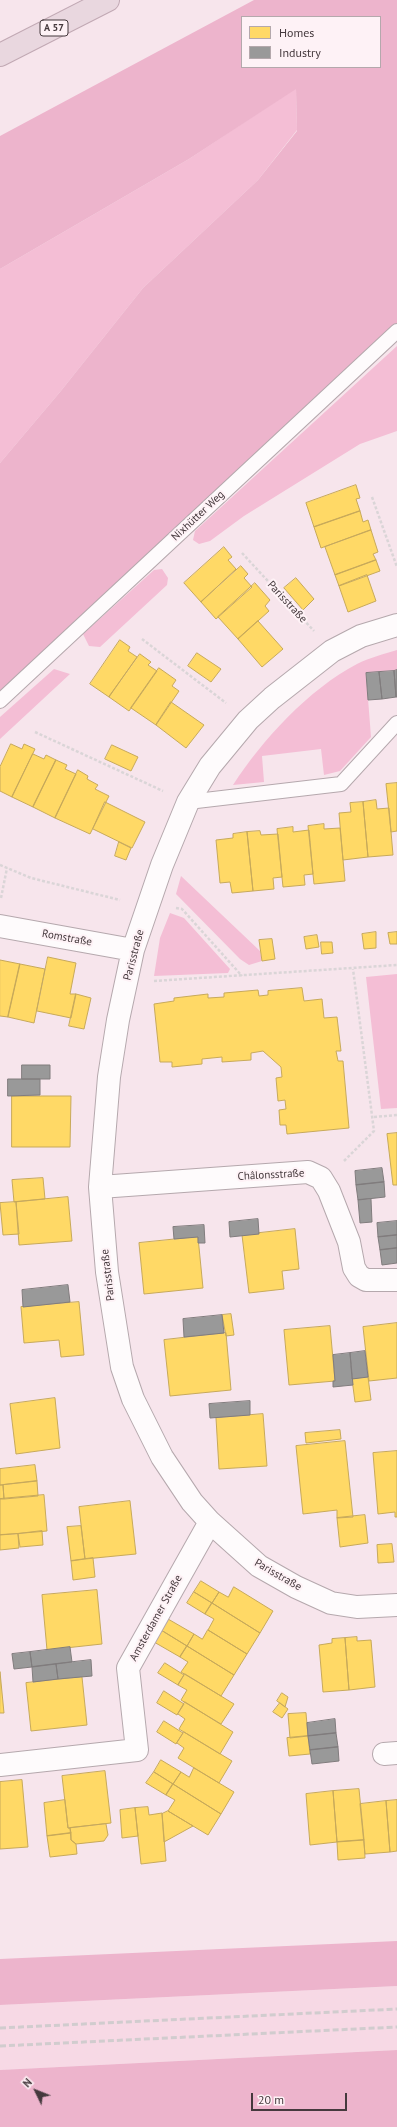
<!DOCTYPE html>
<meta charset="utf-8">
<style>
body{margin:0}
#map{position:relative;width:397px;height:2127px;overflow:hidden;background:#f7e5ec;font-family:"PT Sans",sans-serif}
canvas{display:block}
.legend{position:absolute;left:241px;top:16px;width:140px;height:52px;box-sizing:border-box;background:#fef2f6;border:1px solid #b4a8ac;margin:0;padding:5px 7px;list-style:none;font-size:12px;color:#45393d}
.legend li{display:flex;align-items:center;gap:8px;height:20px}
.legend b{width:20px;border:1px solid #b4a8ac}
.north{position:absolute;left:16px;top:2071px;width:40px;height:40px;-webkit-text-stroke:3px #fef2f6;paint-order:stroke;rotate:313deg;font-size:11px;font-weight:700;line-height:16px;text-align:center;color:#45393d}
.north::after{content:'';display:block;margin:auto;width:14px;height:18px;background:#45393d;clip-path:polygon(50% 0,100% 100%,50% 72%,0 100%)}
.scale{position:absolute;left:251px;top:2093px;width:96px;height:18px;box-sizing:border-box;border:2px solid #45393d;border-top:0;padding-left:5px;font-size:12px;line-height:14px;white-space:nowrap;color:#45393d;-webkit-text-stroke:3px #fef2f6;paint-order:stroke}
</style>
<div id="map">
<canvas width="397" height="2127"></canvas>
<ul class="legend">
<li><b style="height:11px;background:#ffd966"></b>Homes</li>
<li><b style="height:11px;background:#999"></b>Industry</li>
</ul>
<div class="north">N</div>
<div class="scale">20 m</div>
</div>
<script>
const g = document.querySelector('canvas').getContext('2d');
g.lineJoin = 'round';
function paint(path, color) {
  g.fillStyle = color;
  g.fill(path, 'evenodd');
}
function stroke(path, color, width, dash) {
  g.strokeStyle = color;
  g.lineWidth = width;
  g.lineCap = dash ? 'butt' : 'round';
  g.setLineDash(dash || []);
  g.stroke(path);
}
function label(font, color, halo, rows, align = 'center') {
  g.font = font + ' "PT Sans",sans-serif';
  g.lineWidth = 4;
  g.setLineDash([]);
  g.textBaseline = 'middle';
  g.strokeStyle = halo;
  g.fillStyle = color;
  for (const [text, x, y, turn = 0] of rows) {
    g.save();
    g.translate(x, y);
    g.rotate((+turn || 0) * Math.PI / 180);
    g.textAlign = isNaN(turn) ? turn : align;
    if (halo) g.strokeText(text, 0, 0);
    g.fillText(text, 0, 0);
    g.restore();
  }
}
const built = new Path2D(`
 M397 1986V2050L0 2070V2005Z`);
const green = new Path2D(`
 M296 88 297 130 258 180 143 288 60 392 0 463V269L189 159Z
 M397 346V431L360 444 244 516 210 541 199 544 193 540 195 531Z
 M162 569 168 578 167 585 100 647 89 646 83 634 154 570Z
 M397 650V670L366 673 371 737 340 771 324 775 321 749 262 756 264 782 233 785C262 740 309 689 357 664 369 658 384 654 397 650Z
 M54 669 70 674 0 739V717Z
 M181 876 260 951 262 961 249 965 240 959 176 894Z
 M170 913 184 918 230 969 228 973 154 976 160 938Z
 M397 974V1108L381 1109 366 977Z`);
const forest = new Path2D(`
 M254 0H397V324L0 693V463L60 392 143 288 258 180 297 131 296 89 189 159 0 269V136ZM242 17H380V67H242Z
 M397 1941V1986L0 2005V1959Z
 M397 2050V2127H0V2070Z`);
const homes = new Path2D(`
 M356 485 360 498 356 499 360 511 314 527 306 503Z
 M360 511 363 522 368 520 371 530 321 548 314 527Z
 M371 530 378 552 373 554 376 560 335 575 325 547Z
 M224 547 232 557 228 560 236 569 201 602 184 583Z
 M376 560 380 571 339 586 335 575Z
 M241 566 248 574 244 578 252 587 216 619 201 602Z
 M367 575 376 601 348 612 339 586Z
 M296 578 314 599 303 610 284 588Z
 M255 583 270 600 265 606 269 611 238 639 218 617Z
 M258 621 283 649 262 667 238 639Z
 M120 640 130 647 128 651 137 657 109 697 90 684Z
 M197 653 221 669 211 682 188 666Z
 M140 654 151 662 148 665 157 671 129 711 109 697Z
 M159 668 176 680 172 686 179 691 156 725 131 708Z
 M171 702 204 725 186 748 156 725Z
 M11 744 22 749 24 744 35 749 12 797 0 791V767Z
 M112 745 138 757 131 771 105 759Z
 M33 754 44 759 46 755 56 760 33 807 12 797Z
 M56 760 67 765 65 769 76 774 55 818 33 807Z
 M78 770 88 776 87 779 98 785 95 789 109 796 90 834 55 818Z
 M397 783V831L391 832 386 784Z
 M376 800 377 809 389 808 393 855 368 857 363 802Z
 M105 802 145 822 132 848 93 829Z
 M363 802 368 857 343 860 339 813 351 812 350 803Z
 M324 824V829L340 828 345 881 314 884 308 826Z
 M293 827V832L309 830 313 874 304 875 305 885 283 887 277 829Z
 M260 831 261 835 278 834 282 877 273 878 274 889 253 891 247 832Z
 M247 832 253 891 232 893 230 882 220 883 216 840 233 838V834Z
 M119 842 131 848 126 860 115 856Z
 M376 932V948L364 949 362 934Z
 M397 932V944H390L388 933Z
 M317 935 319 947 306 949 304 937Z
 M272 939 275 959 262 961 259 940Z
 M321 942H332L333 953 322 954Z
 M48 957 76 963 70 994H76L71 1018 37 1011Z
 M0 960 20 964 8 1017 0 1016Z
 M20 964 45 969 34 1023 8 1017Z
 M302 988 304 1001 322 999 324 1018 337 1017 341 1051H336L338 1061H343L349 1128 287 1134 286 1125H280L279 1110 286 1109 285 1100 278 1101 276 1078 282 1077 281 1067 263 1051 251 1053V1060L222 1062V1057L202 1059V1064L172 1067V1062H160L154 1004 174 1001V998L208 994V998L224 997V993L258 990 259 996 268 995V991Z
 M76 994 91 998 84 1029 69 1026Z
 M12 1096H71L70 1147H12Z
 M397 1133V1185H393L387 1134Z
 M43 1178 45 1199 14 1202 12 1180Z
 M68 1197 72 1241 19 1245 16 1202Z
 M16 1202 19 1234 3 1235 0 1203Z
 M295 1229 299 1269 282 1271 284 1289 249 1293 242 1235Z
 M198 1237 203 1288 144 1294 139 1243Z
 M79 1302 84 1355 61 1357 59 1340 24 1343 21 1307Z
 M231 1314 234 1335 226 1336 222 1315Z
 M397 1323V1378L369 1381 363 1327Z
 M330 1326 335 1381 289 1385 284 1330Z
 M226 1333 231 1390 170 1396 164 1340Z
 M368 1377 371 1400 355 1402 352 1379Z
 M55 1398 60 1448 16 1454 10 1404Z
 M263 1414 267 1466 219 1469 216 1418Z
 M340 1430 341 1439 306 1443 305 1433Z
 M345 1441 353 1517 337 1518V1510L303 1514 296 1446Z
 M397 1451V1517H395V1512L378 1514 373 1453Z
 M35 1465 37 1481 0 1485V1469Z
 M37 1481 38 1496 4 1499 3 1485Z
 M0 1485H3L4 1499H0Z
 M44 1495 47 1531 0 1535V1499Z
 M130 1501 136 1554 85 1559 79 1507Z
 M365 1515 368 1543 340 1547 337 1518Z
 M81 1526 85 1559 71 1561 67 1527Z
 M42 1531 43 1545 20 1547 18 1534Z
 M18 1534 19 1548 0 1550V1535Z
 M392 1544 394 1562 378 1563 377 1545Z
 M93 1558 95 1577 73 1580 71 1561Z
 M201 1581 219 1592 212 1603 194 1592Z
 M234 1587 273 1611 260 1633 212 1603 219 1592 228 1597Z
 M97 1590 102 1644 47 1650 42 1595Z
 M194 1592 212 1603 205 1614 187 1603Z
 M212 1603 260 1633 247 1654 208 1630 214 1619 205 1614Z
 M168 1619 194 1634 187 1646 161 1630Z
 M161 1630 187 1646 180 1657 154 1642Z
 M208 1630 247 1654 234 1675 187 1646 194 1634 202 1639Z
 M357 1637V1641L371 1640 375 1687 349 1690 345 1638Z
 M345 1638 349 1690 323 1692 319 1645 332 1643V1639Z
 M187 1646 234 1675 221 1696 181 1672 188 1662 180 1657Z
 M165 1663 184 1675 178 1685 158 1673Z
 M0 1672 4 1713H0Z
 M185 1674 234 1704 221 1724 181 1700 187 1690 178 1685Z
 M82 1677 87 1725 31 1731 26 1683Z
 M164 1691 184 1704 177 1715 157 1703Z
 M282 1693 288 1697 285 1707 277 1701Z
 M185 1702 233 1732 220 1754 179 1729 185 1719 178 1714Z
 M280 1703 288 1709 282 1718 273 1712Z
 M306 1713 308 1736 290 1738 288 1714Z
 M164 1721 183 1733 176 1744 157 1732Z
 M184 1732 232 1761 219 1783 178 1758 184 1748 177 1743Z
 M308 1736 310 1754 289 1756 287 1738Z
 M161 1760 181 1772 173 1784 154 1772Z
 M194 1768 234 1792 221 1814 173 1784 181 1772 189 1777Z
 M105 1771 111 1823 68 1828 62 1776Z
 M154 1772 173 1784 166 1795 146 1783Z
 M22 1780 28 1847 0 1849V1782Z
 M173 1784 221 1814 208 1835 168 1811 175 1800 166 1795Z
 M359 1789 364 1840 337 1842 333 1791Z
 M333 1791 337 1842 310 1845 306 1794Z
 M65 1800 68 1828H70L71 1833 47 1836 44 1803Z
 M397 1800V1851L390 1852 386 1801Z
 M386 1801 390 1852 365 1854 360 1804Z
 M148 1807 149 1815 162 1813 166 1861 141 1864 135 1808Z
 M135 1808 138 1836 122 1838 120 1810Z
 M168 1811 193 1826 164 1842 162 1814Z
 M106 1824 108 1835 104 1841 76 1844 71 1840 70 1828Z
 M71 1833V1840L76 1844 77 1854 50 1857 47 1836Z
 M364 1840 365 1858 338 1860 337 1842Z`);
const industry = new Path2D(`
 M397 670V697H396L394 671Z
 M394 671 396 697 382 699 379 672Z
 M379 672 382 699 368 700 366 673Z
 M22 1065H50V1079H22Z
 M8 1079H40V1095L8 1096Z
 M382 1168 384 1182 356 1185 355 1171Z
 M384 1182 385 1197 358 1200 356 1185Z
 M371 1199 372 1222 360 1223 358 1200Z
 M258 1219 259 1234 230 1237 229 1222Z
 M397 1221V1235L378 1237 377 1223Z
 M204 1225 205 1243H198V1237L174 1239 173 1227Z
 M397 1235V1248L380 1250 378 1237Z
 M397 1248V1263L382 1265 380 1250Z
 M68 1285 70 1302 23 1307 22 1290Z
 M222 1315 224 1333 184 1337 183 1319Z
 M365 1351 368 1377 352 1379 350 1353Z
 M350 1353 353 1385 333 1387V1381H335L333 1355Z
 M250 1401V1415L210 1418 209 1404Z
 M70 1647 72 1662 32 1667 30 1652Z
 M30 1652 32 1667 14 1669 12 1654Z
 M91 1660 92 1676 58 1679 56 1664Z
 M56 1664 58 1679 33 1682 32 1667Z
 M335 1719 336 1733 308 1736 307 1723Z
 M336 1733 338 1747 310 1750 308 1736Z
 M338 1747 339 1761 312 1764 310 1750Z`);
const path = new Path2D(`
 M372 497 397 567
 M242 553 314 631
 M142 639 226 703
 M35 732 163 791
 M0 865 31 878 120 900
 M1 898 7 868
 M176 908 182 909 242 976
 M154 981 397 965
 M374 1117 397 1115
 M344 1161 374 1131 353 969`);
const service = new Path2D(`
 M0 701 397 331
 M188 802 341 784 397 723`);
const minor = new Path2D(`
 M397 625 361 636 332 651 272 698 248 720 210 766 188 802 162 865 133 950 118 1020 109 1077 100 1187 107 1272 122 1367 133 1399 162 1457 192 1502 210 1522 259 1566 296 1587 331 1603 357 1607 397 1605
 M0 926 133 950
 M100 1187 308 1172 321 1178 329 1191 349 1242 354 1268 359 1276 366 1280H397
 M384 1754 397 1753
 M0 1765 137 1750 128 1668 210 1522`);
const motorway = new Path2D(`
 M0 55 108 0`);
const rail = new Path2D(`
 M0 2028 397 2009
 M0 2046 397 2027`);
const shields = [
 [54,28,28]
];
const shieldNames = [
 ["A 57",54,28]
];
const streetNames = [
 ["Nixhütter Weg",198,516,-43],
 ["Parisstraße",287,602,47],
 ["Romstraße",67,938,10],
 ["Parisstraße",134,955,-75],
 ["Châlonsstraße",271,1175,-3],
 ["Parisstraße",108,1275,-97],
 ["Parisstraße",278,1575,30],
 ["Amsterdamer Straße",156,1618,-61]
];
paint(built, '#f7d9e5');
paint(green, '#f4bed5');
paint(forest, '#edb4cc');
paint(homes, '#ffd966');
stroke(homes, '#c7a95a', 1);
paint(industry, '#999');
stroke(industry, '#807c7d', 1);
stroke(service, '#b5a8ad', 16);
stroke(minor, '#b5a8ad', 24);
stroke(motorway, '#c1a8b3', 24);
stroke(path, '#dad5d7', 2.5, [3, 2]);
stroke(service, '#fefbfc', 14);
stroke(minor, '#fefbfc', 22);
stroke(motorway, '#e9d7df', 22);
stroke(rail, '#d1ccce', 3, [6, 3]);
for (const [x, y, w] of shields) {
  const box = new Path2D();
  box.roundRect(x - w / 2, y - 8, w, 16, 3);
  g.fillStyle = '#fef2f6';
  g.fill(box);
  stroke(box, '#45393d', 1);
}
label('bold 10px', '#45393d', null, shieldNames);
label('11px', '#45393d', '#fef2f6', streetNames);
</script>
